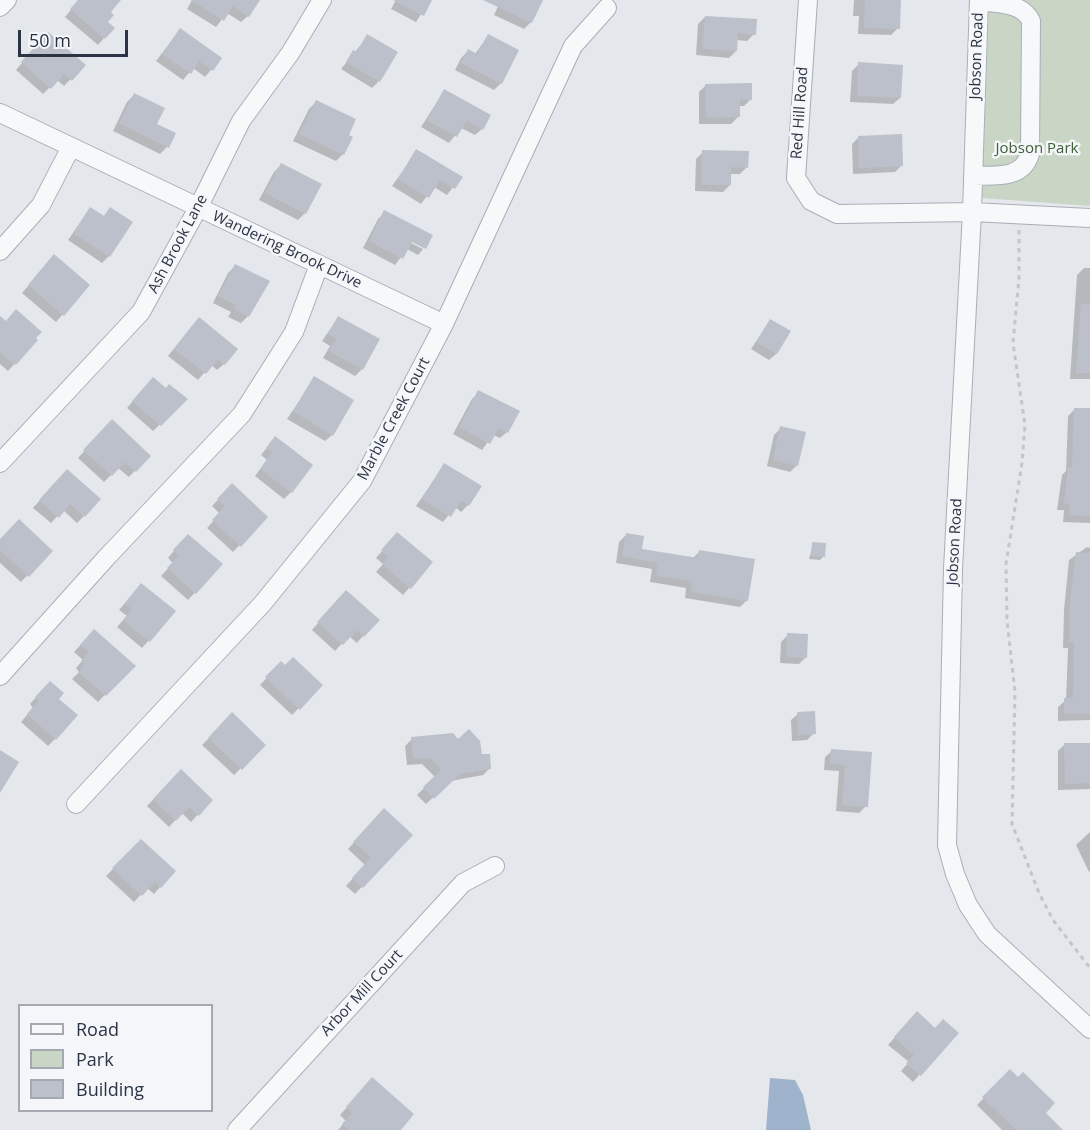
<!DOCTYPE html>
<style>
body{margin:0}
#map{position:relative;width:1090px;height:1130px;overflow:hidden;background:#e4e7ec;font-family:"Open Sans",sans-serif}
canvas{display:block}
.legend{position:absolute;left:18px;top:1004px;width:195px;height:108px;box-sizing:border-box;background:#f4f6f9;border:2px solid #a4a8b1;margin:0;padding:8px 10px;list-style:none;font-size:18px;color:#2b3445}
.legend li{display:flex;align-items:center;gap:12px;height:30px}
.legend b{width:30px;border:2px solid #a4a8b1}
.scale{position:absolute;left:18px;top:30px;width:110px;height:27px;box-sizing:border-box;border:3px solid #2b3445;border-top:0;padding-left:8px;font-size:18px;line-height:21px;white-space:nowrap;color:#2b3445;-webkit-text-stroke:4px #f4f6f9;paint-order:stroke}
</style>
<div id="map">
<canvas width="1090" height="1130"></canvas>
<ul class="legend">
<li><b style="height:8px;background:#f7f8fa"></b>Road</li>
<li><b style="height:16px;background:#c9d6c5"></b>Park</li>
<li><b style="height:16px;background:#bbc0ca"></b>Building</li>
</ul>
<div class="scale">50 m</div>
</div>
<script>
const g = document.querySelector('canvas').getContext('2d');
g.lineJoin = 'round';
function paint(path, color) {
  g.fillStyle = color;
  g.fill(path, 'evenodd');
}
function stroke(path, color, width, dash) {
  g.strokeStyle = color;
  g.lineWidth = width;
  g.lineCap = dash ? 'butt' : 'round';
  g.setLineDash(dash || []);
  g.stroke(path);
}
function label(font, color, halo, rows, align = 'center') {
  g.font = font + ' "Open Sans",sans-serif';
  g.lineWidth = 5;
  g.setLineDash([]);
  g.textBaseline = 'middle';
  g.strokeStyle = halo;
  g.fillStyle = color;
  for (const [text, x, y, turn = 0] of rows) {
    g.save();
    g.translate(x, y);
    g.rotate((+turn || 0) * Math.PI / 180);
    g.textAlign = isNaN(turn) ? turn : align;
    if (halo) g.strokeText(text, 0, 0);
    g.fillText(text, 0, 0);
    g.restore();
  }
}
const green = new Path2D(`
 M989 0H1090V206L982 198Z`);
const water = new Path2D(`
 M770 1078 795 1080 803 1095 811 1130H766Z`);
const shadow = new Path2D(`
 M79 0H115L105 23 104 38 98 45 65 17Z
 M192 0H251L248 16 241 22 227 13 216 27 187 9Z
 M396 0H430L416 22 391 9Z
 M501 0H542L531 22 524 29 494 15Z
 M854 0H899L898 28 891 35 858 34 859 16H853Z
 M705 17 754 34 747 41 736 40V51L729 58 696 55 698 24Z
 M180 30 220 59 205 77 193 68 183 80 156 61Z
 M368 36 379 81 372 88 341 69Z
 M488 36 517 51 501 83 494 90 455 70 461 58 468 51 475 54Z
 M41 40 84 65 64 86 57 80 43 94 16 70Z
 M859 64 900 98 893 104 850 102 852 71Z
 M706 85 751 99 744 106H738V117L731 124H699V92Z
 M444 91 482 129 475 135 461 128 449 143 421 127Z
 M134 95 167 147 160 154 113 131 127 102Z
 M316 102 347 136 343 154 336 161 293 141 309 109Z
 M859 137 902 165 895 172 853 174 852 144Z
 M417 151 460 178 447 195 434 187 421 204 392 186Z
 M703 152 747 167 740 174H730V185L723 192 695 191 696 159Z
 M281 165 305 213 298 220 259 200 274 172Z
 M90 209 103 217 111 209 109 256 102 263 68 240Z
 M385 212 431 235 424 248 406 237 405 240 423 249 418 255 407 249 395 265 363 248 378 219Z
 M48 263 88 286 56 322 22 293Z
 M235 266 248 316 241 323 228 317 231 312 213 303 228 273Z
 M1084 268H1090V379H1070L1077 275Z
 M338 318 362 369 355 376 323 358 330 346 322 341Z
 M0 320 36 340 8 371 0 364Z
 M770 321 776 354 769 360 751 349Z
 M192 326 224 364 217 370 211 365 198 380 168 356Z
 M315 378 332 435 325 441 287 419Z
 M146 386 165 390 186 400 153 431 127 408Z
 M479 392 507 432 500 438 493 435 482 450 453 434 472 399Z
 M1075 409 1090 410V523L1063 522 1064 510H1057L1062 475 1066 471 1068 416Z
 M105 428 149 456 129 477 118 468 104 482 78 458Z
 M781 428 797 465 790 472 767 466 774 435Z
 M269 445 291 492 284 499 255 476 267 460 261 455Z
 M444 465 468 505 461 512 455 507 443 522 416 506Z
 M60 478 84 516 77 523 63 510 51 523 33 508Z
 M232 485 266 517 233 552 207 528 220 514 212 506Z
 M626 535 640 550 693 558 699 552 747 600 740 607 685 598 686 588 650 582 652 569 616 563 619 542Z
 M0 540 51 551 21 582 0 563Z
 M391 541 431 563 403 595 376 572 383 564 376 558Z
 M181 542 221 565 188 600 161 576 173 563 168 558Z
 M813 544 823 557 820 560 809 559Z
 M1087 547 1090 548V720L1058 721V707L1066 700 1068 648H1063L1064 610 1069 560Z
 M135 591 174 612 142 648 117 627 127 616 119 610Z
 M339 599 363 636 357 643 349 636 335 651 312 630Z
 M788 635 806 657 799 664 780 663 781 642Z
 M87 638 133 666 98 702 72 679 79 672 76 668 83 660 74 652Z
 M281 663 321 685 292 715 260 685Z
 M43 689 57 699 55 739 48 746 21 722 33 708 30 704Z
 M798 714 814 733 807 740 792 741 791 720Z
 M232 715 264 745 234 775 202 745Z
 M412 739 480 756 490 768 483 775 451 781 426 804 417 795 435 777 422 764 407 765 405 746Z
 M1065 744H1090V789L1058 790V751Z
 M832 751 870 753 866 806 859 813 836 811 839 771 824 770 825 757Z
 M181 771 211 800 191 822 182 813 169 827 147 806Z
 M377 817 411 835 355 894 346 886 365 865 348 849Z
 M1090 832V871L1089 872 1076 845Z
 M141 841 160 887 154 894 147 888 134 902 106 876Z
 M910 1020 935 1029 957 1033 913 1082 901 1071 909 1062 888 1045Z
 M1010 1071 1043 1113 1061 1130H1002L977 1105Z
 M366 1086 399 1130H338L346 1121 340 1115Z`);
const building = new Path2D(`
 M78 0H121L111 12 114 15 108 22 115 28 105 39 70 9Z
 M191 0H260L249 17 233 6 224 21Z
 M393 0H432L424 16Z
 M483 0H543L532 23Z
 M865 0H901L900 29 864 28Z
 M705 16 757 19 756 35 738 33 737 51 702 49Z
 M180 28 222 58 213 71 199 61 191 74 162 54Z
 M48 32 86 65 72 81 64 74 51 89 21 62Z
 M367 34 398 52 380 82 346 62 353 50 357 52Z
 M488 34 519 50 502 84 461 63 468 49 477 54Z
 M858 62 903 65 901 98 857 96Z
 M752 83V100L740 99V117L706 118 705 84Z
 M444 89 491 115 483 130 467 120 457 137 427 120Z
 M134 93 165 108 157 124 176 133 169 148 119 123Z
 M316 100 356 119 349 135 353 137 344 155 299 134Z
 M902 134 903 166 859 168 858 136Z
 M416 149 463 177 455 189 440 180 429 198 398 179Z
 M702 150 749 151 748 168 731 167V185H701Z
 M281 163 322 184 306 214 265 193Z
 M90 207 104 216 110 207 133 222 110 257 73 233Z
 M384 210 433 235 426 249 412 242 403 259 369 241Z
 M54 254 90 285 64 316 28 285Z
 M235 264 270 281 249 317 234 309 236 305 218 296Z
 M1081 304H1090V373H1076Z
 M16 309 42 332 36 338 38 340 16 365 0 352V316L6 321Z
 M338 316 380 339 363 370 329 351 336 338 328 334Z
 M199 317 238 349 225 365 218 359 206 374 174 349Z
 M770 319 791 331 777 354 756 342Z
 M314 376 354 400 333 436 293 411Z
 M153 377 166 388 169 384 188 399 161 426 132 401Z
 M478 390 520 411 508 433 499 428 490 444 459 427Z
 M1074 408H1090V516L1069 515 1070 504 1064 503 1068 467H1072Z
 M112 419 151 456 136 472 125 462 112 476 83 450Z
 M780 426 806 432 798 466 773 460Z
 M275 436 313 465 292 493 260 469 272 452 266 448Z
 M444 463 482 486 469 506 461 500 451 517 422 499Z
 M67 469 101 499 85 517 70 504 59 518 39 500Z
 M232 483 268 517 241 547 212 520 225 506 217 499Z
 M19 519 53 551 29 577 0 550V539Z
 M397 532 433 562 411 589 382 564 388 557 381 550Z
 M626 533 644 536 642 549 698 558 699 550 755 559 748 601 691 592 692 581 656 576 658 563 622 556Z
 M188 534 223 564 196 594 167 568 179 555 173 550Z
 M812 542 826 543 825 557 811 556Z
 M1076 552 1090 553V714H1064V698H1073L1074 642H1069L1070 602Z
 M141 583 176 611 150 642 123 620 132 609 125 603Z
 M346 590 380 620 364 637 357 630 343 645 317 622Z
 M94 629 136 666 106 696 78 672 85 664 81 661 89 652 80 645Z
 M787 633 808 634 807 658 786 657Z
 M293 657 323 685 300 710 265 677 281 661 285 665Z
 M50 681 64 693 59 699 78 715 56 740 27 714 39 700 35 697Z
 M815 711 816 734 798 735 797 712Z
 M232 712 266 745 242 770 208 738Z
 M469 729 480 741 482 754H490L491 769 460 774 434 799 423 787 441 770 430 758 413 759 411 737 453 733 458 739Z
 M1064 743H1090V783L1065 784Z
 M831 749 872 752 868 807 842 805 845 765 830 764Z
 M0 750 19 762 0 793Z
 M181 769 213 800 199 816 189 807 176 821 153 799Z
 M384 808 413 835 363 888 352 878 371 857 353 842Z
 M141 839 176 871 161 888 155 882 142 896 112 868Z
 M917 1011 935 1028 943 1019 959 1033 921 1076 906 1063 914 1055 894 1037Z
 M1010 1069 1018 1077 1023 1072 1055 1103 1046 1113 1063 1130H1016L982 1097Z
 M372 1077 414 1114 401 1130H349L342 1124 352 1113 346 1107Z`);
const path = new Path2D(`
 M1019 230V278L1013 343 1025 425 1022 463 1006 564 1007 621 1015 692 1012 824 1039 893 1053 920 1090 968`);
const minor = new Path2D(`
 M808 0 796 178 811 201 837 214 972 212 1090 218
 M979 0 972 212 953 569 947 845 955 874 968 905 987 934 1090 1029
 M0 7 7 0
 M0 113 444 324
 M973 176C995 175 1022 180 1030 154L1031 21C1022 2 997 4 979 1
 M0 251 41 205 71 147
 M0 463 141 312 198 208 241 121 291 52 322 0
 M0 676 106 558 242 414 294 332 319 265
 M76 804 263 603 362 481 444 324 573 46 607 8
 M237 1130 463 883 495 866`);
const streetNames = [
 ["Jobson Road",977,56,-88],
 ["Red Hill Road",800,113,-86],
 ["Ash Brook Lane",178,244,-62],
 ["Wandering Brook Drive",287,250,25],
 ["Marble Creek Court",394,419,-62],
 ["Jobson Road",955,542,-87],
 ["Arbor Mill Court",362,993,-47]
];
const parkNames = [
 ["Jobson Park",1037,149]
];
paint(green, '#c9d6c5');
paint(water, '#9fb4cc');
paint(shadow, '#0003');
paint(building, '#bbc0ca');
stroke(minor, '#a9aeb7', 20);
stroke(path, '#c2c5cb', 3, [4.5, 4.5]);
stroke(minor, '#f7f8fa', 18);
label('15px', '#2b3445', '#f4f6f9', streetNames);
label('15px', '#3f6138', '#f4f6f9', parkNames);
</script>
